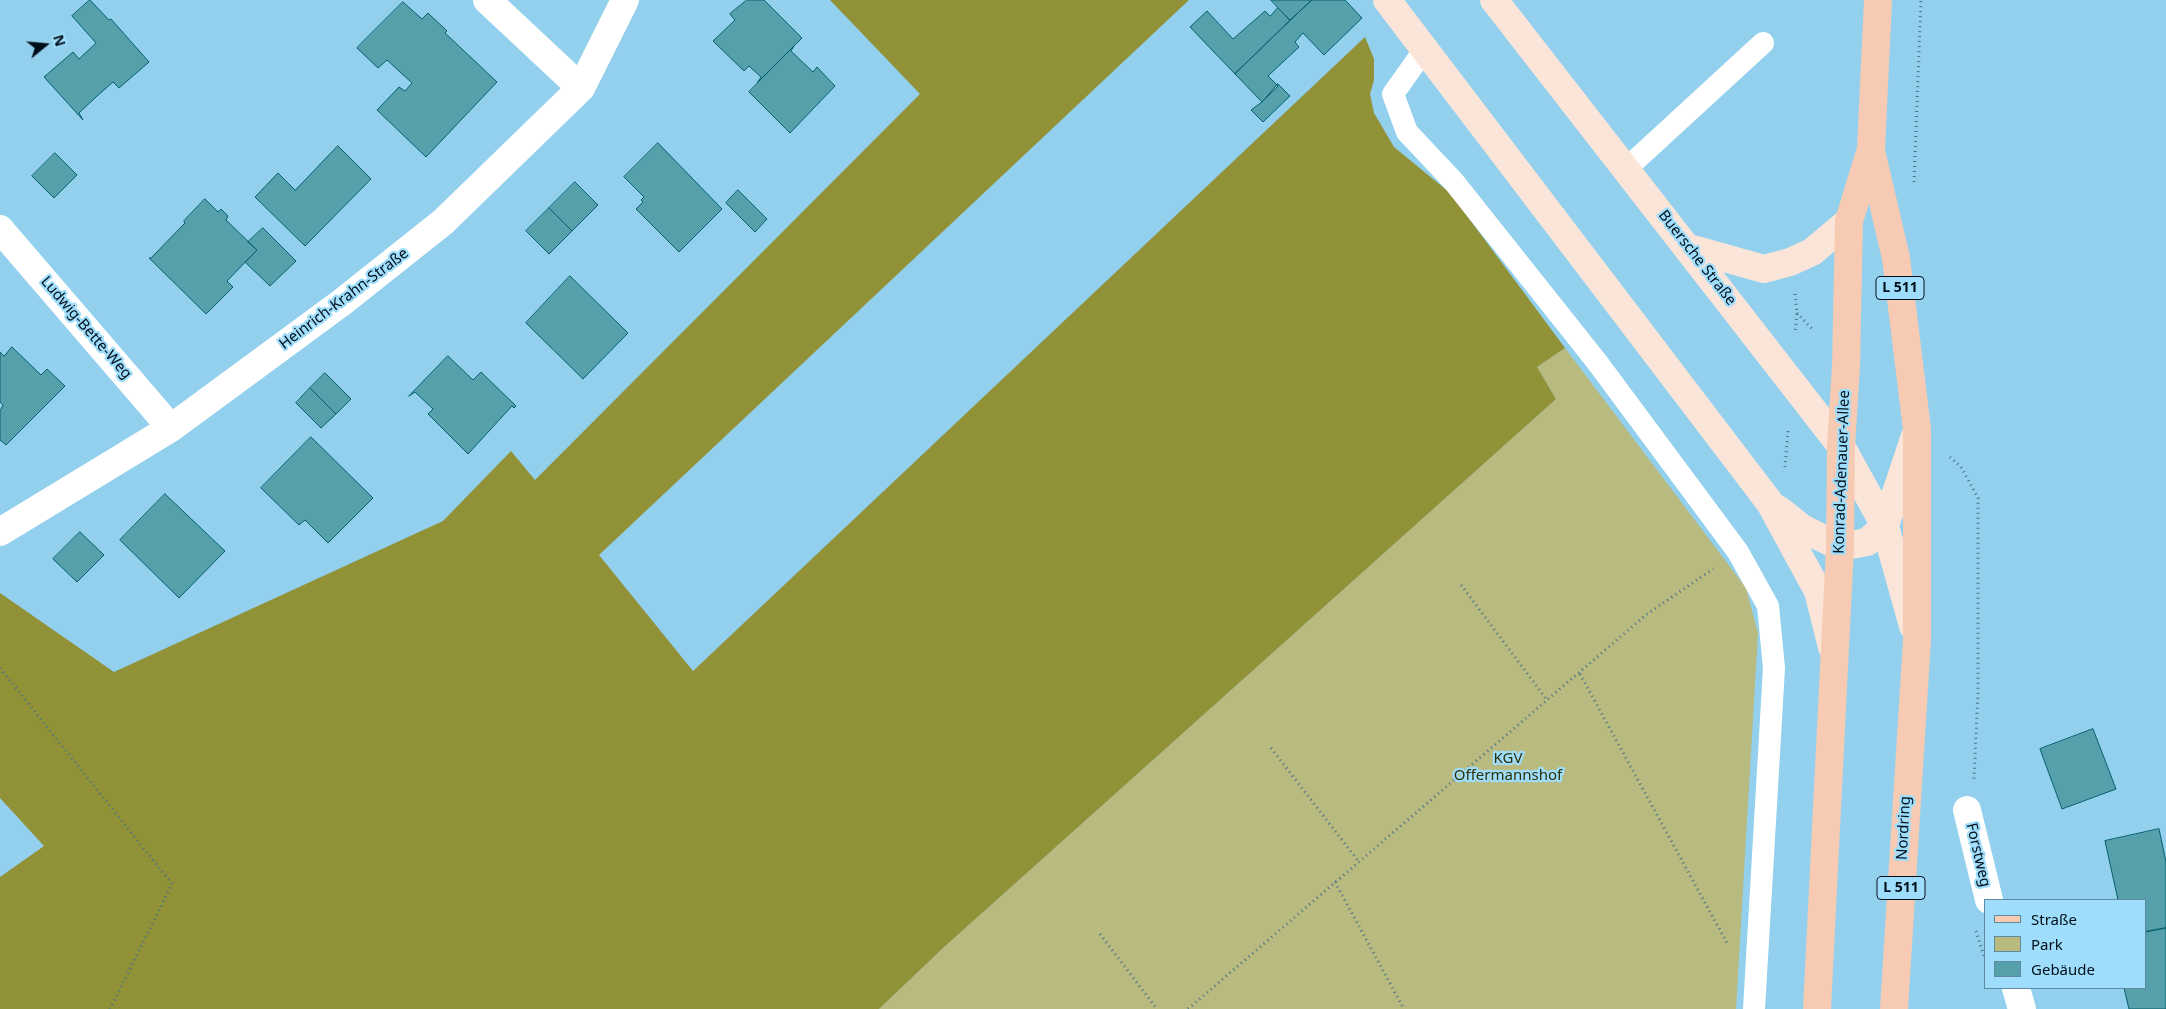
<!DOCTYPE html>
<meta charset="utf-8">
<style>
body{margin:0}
#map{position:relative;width:2166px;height:1009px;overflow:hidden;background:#92d0ee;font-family:"Noto Sans",sans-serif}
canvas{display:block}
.legend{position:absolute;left:1984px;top:899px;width:162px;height:90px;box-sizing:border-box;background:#9eddfb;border:1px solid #5f8ba1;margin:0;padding:6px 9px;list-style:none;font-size:15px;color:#000f19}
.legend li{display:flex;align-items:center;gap:10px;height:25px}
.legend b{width:25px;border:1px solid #5f8ba1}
.north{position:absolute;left:20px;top:20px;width:50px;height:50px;-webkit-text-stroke:4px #9eddfb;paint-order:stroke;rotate:73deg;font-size:14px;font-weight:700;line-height:20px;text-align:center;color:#000f19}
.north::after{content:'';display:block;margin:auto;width:18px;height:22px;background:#000f19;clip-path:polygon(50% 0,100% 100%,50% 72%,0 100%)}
</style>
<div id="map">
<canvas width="2166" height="1009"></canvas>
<ul class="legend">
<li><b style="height:6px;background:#f7cbb3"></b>Straße</li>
<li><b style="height:14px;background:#b9ba7f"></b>Park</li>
<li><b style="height:14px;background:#56a0ac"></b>Gebäude</li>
</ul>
<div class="north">N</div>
</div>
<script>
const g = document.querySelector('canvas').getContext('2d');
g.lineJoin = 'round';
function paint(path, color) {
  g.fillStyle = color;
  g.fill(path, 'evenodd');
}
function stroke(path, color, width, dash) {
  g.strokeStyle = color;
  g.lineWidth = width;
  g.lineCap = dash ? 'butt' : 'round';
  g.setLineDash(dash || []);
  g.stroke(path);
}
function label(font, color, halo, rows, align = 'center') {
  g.font = font + ' "Noto Sans",sans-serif';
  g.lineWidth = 4.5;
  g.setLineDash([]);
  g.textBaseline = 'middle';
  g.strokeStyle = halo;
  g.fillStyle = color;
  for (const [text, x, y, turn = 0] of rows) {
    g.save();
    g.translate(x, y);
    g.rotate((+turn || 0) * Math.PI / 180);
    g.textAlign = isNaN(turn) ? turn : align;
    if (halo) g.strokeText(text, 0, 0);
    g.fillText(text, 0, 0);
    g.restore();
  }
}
const green = new Path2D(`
 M1565 348 1746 588 1758 633 1736 1009H879L943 948 1556 399 1537 367Z`);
const forest = new Path2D(`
 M830 0H1189L599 555 693 671 1365 37 1374 59V80L1370 94 1374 113 1394 147 1450 193 1565 348 1537 367 1556 399 943 948 879 1009H0V877L44 846 0 798V593L114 672 443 521 511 451 535 480 920 94Z`);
const building = new Path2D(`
 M90 0 109 20 111 19 149 62 119 88 113 82 96 97 79 113 83 120 44 77 73 52 79 59 96 43 72 16Z
 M747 0H764L802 38 757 83 761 77 749 66 744 71 713 41 735 20 730 14Z
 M1271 0H1312L1290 20Z
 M1312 0H1345L1362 18 1324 55 1303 33 1295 42 1299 47 1268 76 1278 86 1262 102 1235 74Z
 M403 2 422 19 428 13 447 31 445 33 497 82 426 157 377 110 399 87 405 91 412 83 387 60 378 68 357 48Z
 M1278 8 1290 20 1235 74 1190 27 1207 11 1233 39 1265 11 1270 16Z
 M794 46 791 51 813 72 817 67 835 86 790 133 749 92Z
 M1278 84 1290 96 1263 122 1251 110 1262 102Z
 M658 143 722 209 679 252 636 209 643 202 641 200 644 197 624 177Z
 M338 146 371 179 305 246 255 197 278 173 295 190Z
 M55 153 77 175 54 198 32 176Z
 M575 182 598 205 572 231 549 208Z
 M738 190 767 219 755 232 726 203Z
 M205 199 218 212 221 209 228 216 226 220 257 250 227 281 233 287 206 314 149 258H151L185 223 184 221Z
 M549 208 572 231 549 254 526 231Z
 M263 228 296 261 270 286 245 262 257 250 248 242Z
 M570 276 628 333 583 379 526 323Z
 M12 347 41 375 47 369 65 386 6 445 0 440V411L3 405 0 402V352L4 356Z
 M448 356 473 380 481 372 516 406 514 408 512 406 468 454 428 414 433 409 415 392 409 396Z
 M325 373 351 399 336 414 310 388Z
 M310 388 336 414 321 428 296 403Z
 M311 437 373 498 328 543 305 520 299 525 261 488Z
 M165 494 225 551 179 598 120 540Z
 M80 532 104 555 77 582 53 559Z
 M2093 729 2116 789 2062 809 2040 749Z
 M2159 829 2166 862V928L2145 932V900H2118L2105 841Z
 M2166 928V1009H2129L2124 988H2145V932Z`);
const path = new Path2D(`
 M1914 182 1921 0
 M1795 294 1797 313 1795 333
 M1797 313 1814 331
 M1950 457 1961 467 1978 498V692L1974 779
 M1785 467 1788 431
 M1461 585 1547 700
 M0 668 172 884 110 1009
 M1580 674 1727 943
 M1271 748 1359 862
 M1335 882 1404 1009
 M1976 931 1985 959
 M1100 934 1157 1009
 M1188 1009 1647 614 1713 569`);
const lane = new Path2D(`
 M1425 49 1393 94 1407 132 1454 182 1597 362 1738 552 1768 606 1774 668 1754 1009
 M1627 168 1763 43`);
const street = new Path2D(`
 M487 0 581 88
 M0 229 171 428
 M0 532 171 428 341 303 443 222 581 88 625 0
 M1967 810 1989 900
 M2016 988 2022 1009`);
const secondary = new Path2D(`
 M1387 0 1770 503 1818 591 1832 647
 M1494 0 1841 446 1885 526 1913 626
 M1689 248 1764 269 1790 262 1812 252 1849 221
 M1778 509 1802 528 1840 547 1867 542 1885 526 1915 436`);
const primary = new Path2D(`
 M1871 151 1896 258 1917 429V640L1894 1009
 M1817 1009 1840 547 1841 446 1846 366 1849 221 1871 149 1878 0`);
const shields = [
 [1900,288,48],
 [1901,888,48]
];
const shieldNames = [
 ["L 511",1900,288],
 ["L 511",1901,888]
];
const streetNames = [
 ["Buersche Straße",1697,258,52],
 ["Heinrich-Krahn-Straße",344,299,-37],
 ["Ludwig-Bette-Weg",86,328,49],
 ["Konrad-Adenauer-Allee",1842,472,-88],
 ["Nordring",1904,828,-87],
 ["Forstweg",1978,855,77]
];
const parkNames = [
 ["KGV",1508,759],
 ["Offermannshof",1508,776]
];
paint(green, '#b9ba7f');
paint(forest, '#919137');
paint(building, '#56a0ac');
stroke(building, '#05606c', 1);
stroke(path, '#4b7286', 3, [1, 4]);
stroke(lane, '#fff', 22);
stroke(street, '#fff', 28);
stroke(secondary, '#fbe5d9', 28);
stroke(primary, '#f7cbb3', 28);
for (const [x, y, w] of shields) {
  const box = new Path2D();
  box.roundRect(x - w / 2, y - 11.5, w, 23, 4);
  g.fillStyle = '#9eddfb';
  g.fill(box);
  stroke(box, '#000f19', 1);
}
label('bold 14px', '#000f19', null, shieldNames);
label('15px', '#000f19', '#9eddfb', streetNames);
label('15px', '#2f2f07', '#9eddfb', parkNames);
</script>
